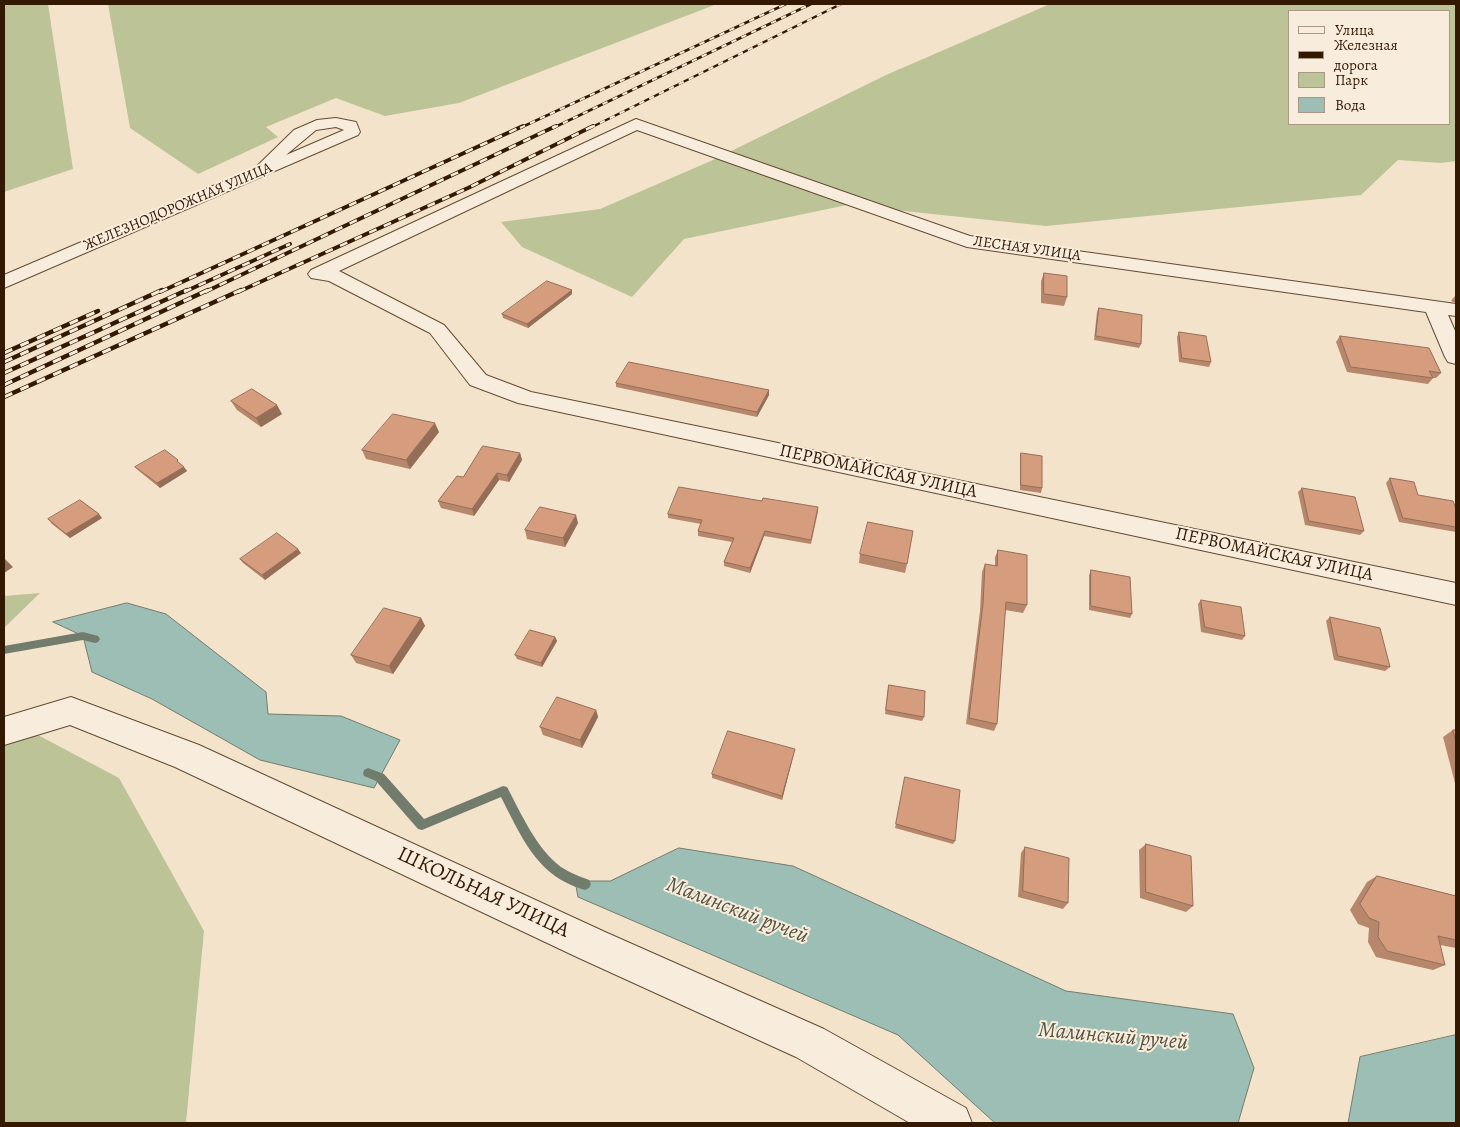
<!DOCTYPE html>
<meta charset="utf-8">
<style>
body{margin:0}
#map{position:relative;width:1460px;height:1127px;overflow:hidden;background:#f4e3cb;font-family:Alegreya,serif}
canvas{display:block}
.frame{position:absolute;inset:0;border:5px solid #331802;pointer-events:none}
.legend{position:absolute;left:1288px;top:10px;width:162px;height:115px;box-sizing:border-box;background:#f8eddd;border:1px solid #a99885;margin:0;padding:6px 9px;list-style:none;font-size:15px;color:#331802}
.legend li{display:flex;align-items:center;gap:10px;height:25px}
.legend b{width:25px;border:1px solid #a99885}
</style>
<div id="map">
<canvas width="1460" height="1127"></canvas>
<div class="frame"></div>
<ul class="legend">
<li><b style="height:6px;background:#f8eddd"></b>Улица</li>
<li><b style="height:6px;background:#331802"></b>Железная дорога</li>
<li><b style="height:14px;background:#bcc396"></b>Парк</li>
<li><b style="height:14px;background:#9cbeb4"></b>Вода</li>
</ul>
</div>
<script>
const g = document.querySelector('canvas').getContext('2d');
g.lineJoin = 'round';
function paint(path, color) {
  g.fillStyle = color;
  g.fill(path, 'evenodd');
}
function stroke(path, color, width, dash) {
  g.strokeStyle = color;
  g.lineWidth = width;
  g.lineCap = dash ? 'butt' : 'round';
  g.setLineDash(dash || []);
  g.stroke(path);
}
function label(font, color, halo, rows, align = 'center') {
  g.font = font + ' Alegreya,serif';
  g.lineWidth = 4;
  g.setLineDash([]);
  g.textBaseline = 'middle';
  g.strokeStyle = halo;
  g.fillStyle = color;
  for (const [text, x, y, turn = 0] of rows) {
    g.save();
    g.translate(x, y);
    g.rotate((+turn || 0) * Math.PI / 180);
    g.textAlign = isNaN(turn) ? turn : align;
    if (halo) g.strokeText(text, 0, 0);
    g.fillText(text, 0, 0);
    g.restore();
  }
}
const green = new Path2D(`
 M4 4H48L73 169 4 192Z
 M108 4H717L459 103 385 116 336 98 266 127 278 137 198 174 130 128Z
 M1050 4H1456V161L1441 163 1398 160 1361 195 1046 226 847 205 684 239 632 297 522 247 501 222 600 209 713 160 886 75ZM1289 11H1449V124H1289Z
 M40 593 4 628V596Z
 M4 717 119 778 204 931 186 1123H4Z`);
const water = new Path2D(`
 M127 603 166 614 266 692 268 714 341 716 400 740 374 788 260 760 152 699 92 672 83 636 53 622Z
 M679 848 793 866 1066 991 1233 1014 1254 1068 1238 1123H995L898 1035 578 897 575 881H610Z
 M1456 1035V1123H1348L1360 1057Z`);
const stream = new Path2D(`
 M83 632 98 636 100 639 98 642 95 643 83 640 4 654V646Z
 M368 768 384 774 424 819 503 786 507 787C522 815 536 848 561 867 570 873 579 876 589 880L591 884 589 888 585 890C579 888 572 886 567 883 533 867 517 828 501 797L422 830 418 829 376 781 364 776 363 773 364 770Z`);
const minor = new Path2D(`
 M336 118 356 122 360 132 358 135 4 288V275L255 168 294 130 317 120ZM336 127 344 130 286 155 316 130Z
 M636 119 970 236 1456 304V316L1448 315 1456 333V364L1448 362 1445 357 1426 312 967 247 637 130 339 271 444 325 486 375 531 392 1456 583V605L518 403 470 385 430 333 329 281 311 278 308 274 311 270Z
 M71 697 199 745 605 932 824 1029 966 1108 972 1123H910L796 1057 579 958 175 767 70 725 4 745V717Z`);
const railFar2 = new Path2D(`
 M520 128 786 4
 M553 128 811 4
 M590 128 841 4`);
const railFar1 = new Path2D(`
 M160 292 523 126
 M184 292 290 244
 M205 292 556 126
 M238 292 468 188 593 126`);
const rail = new Path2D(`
 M4 353 98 311
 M4 362 162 290
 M4 373 187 290
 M4 385 208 290
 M4 397 241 290`);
const wall = new Path2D(`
 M1044 273 1067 297 1064 306 1041 303V281Z
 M572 290V294L528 328 503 318 502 314Z
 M1456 296V303L1451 301 1454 297Z
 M1099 308 1141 344 1139 348 1094 340 1097 312Z
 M1179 332 1211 362 1209 367 1179 362 1177 337Z
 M1340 336 1441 373 1436 378H1432H1433L1428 384 1347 372 1336 342Z
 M616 383 769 390V395L757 417 616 387Z
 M231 401 282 414 261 427 237 410Z
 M439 432 410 469 366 459 362 450Z
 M520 453 522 460 509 482 499 480 474 516 441 508 438 501Z
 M1021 453 1042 488 1041 493 1020 490V458Z
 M181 464 187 471 160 488 139 471 135 467Z
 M1390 478 1418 495 1456 509V532L1399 522 1386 483Z
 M1302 488 1364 531 1360 535 1305 525 1298 492Z
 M762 501 818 507V512L811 544 764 536 750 573 724 566V562L732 542 698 536V531L701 524 668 518V514Z
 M102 518 70 538 52 524 48 519Z
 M578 523 565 547 527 539 525 530Z
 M998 550 1027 605 1023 613 1005 610 997 724 994 731 966 724 980 611 982 572 985 564 995 566V557Z
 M301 553 265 580 243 563 240 559Z
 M860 554 907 564 905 573 859 563Z
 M1091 570 1132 614 1130 618 1089 610V575Z
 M1201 600 1245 636 1242 640 1201 632 1198 604Z
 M1330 617 1390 667 1385 671 1334 660 1326 621Z
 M421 618 425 626 393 674 356 663 351 655Z
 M555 637 557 641 542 667 517 659 515 655Z
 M889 685 924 717 922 721 885 714 888 689Z
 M596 710 598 717 582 748 543 735 540 727Z
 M1453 730H1456V787L1443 737Z
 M794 753 782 800 712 778V774Z
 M905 777 955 841 953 844 895 828Z
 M1146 844 1193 906 1186 912 1140 898 1139 850Z
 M1025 847 1068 903 1063 909 1018 897 1021 853Z
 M1377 876 1456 896V948L1440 945 1445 965 1433 970 1376 957 1368 942 1369 928 1358 924 1350 910 1367 882Z`);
const shadedWall = new Path2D(`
 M572 290V294L528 328 527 324Z
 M769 390V395L757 417V412Z
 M277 405 282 414 261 427 256 418Z
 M435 423 439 432 410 469 406 460Z
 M520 453 522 460 509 482 507 475Z
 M184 467 187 471 160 488 157 483Z
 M497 473 499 480 474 516 472 509Z
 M99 514 102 518 70 538 66 534Z
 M576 515 578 523 565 547 563 538Z
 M765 531 764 536 750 573V568Z
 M298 549 301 553 265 580 262 575Z
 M4 558 13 567 4 573Z
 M421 618 425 626 393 674 389 666Z
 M555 637 557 641 542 667 541 663Z
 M596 710 598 717 582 748 580 740Z
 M795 749 794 753 782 800V796Z`);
const building = new Path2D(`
 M1044 273 1067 276V297L1044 294Z
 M547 281 572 290 527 324 502 314Z
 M1099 308 1142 315 1141 344 1096 336Z
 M1179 332 1206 336 1211 362 1182 358Z
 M1340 336 1429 348 1441 373 1429 371 1433 378 1351 367Z
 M629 362 769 390 757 412 616 383Z
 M252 389 277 405 256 418 231 401Z
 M393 414 435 423 406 460 362 450Z
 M483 446 520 453 507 475 497 473 472 509 438 501 457 476 463 477Z
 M165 450 178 460 177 461 184 467 157 483 135 467Z
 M1021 453 1042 456V488L1021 485Z
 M1390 478 1414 482 1418 495 1453 501 1456 509V527L1403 518Z
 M679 487 762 501 763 498 818 507 811 540 765 531 750 568 724 562 734 538 698 531 702 520 668 514Z
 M1302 488 1355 497 1364 531 1309 521Z
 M80 500 99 514 66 534 48 519Z
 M540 507 576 515 563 538 525 530Z
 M868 522 913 531 907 564 860 554Z
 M277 533 298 549 262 575 240 559Z
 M998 550 1027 555V605L1006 602 997 724 969 718 983 604 985 564 997 566Z
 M1091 570 1130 577 1132 614 1091 606Z
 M1201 600 1241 607 1245 636 1205 627Z
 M384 608 421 618 389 666 351 655Z
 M1330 617 1380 628 1390 667 1338 656Z
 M530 630 555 637 541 663 515 655Z
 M889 685 925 691 924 717 886 710Z
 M557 697 596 710 580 740 540 727Z
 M1453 730H1456V741Z
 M728 731 795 749 782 796 712 774Z
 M905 777 960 790 955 841 896 824Z
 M1146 844 1191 856 1193 906 1146 892Z
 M1025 847 1069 858 1068 903 1023 891Z
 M1377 876 1456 896V940L1438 936 1445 965 1387 951 1378 937 1379 922 1369 918 1360 904Z`);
const farStreetnames = [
 ["ЖЕЛЕЗНОДОРОЖНАЯ УЛИЦА",178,207,-23],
 ["ЛЕСНАЯ УЛИЦА",1027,249,8]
];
const streetNames = [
 ["ПЕРВОМАЙСКАЯ УЛИЦА",878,472,12],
 ["ПЕРВОМАЙСКАЯ УЛИЦА",1274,555,12]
];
const nearStreetnames = [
 ["ШКОЛЬНАЯ УЛИЦА",483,893,25]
];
const nearWaternames = [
 ["Малинский ручей",737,911,21],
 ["Малинский ручей",1113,1037,5]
];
paint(green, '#bcc396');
paint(water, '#9cbeb4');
stroke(water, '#727c6d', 1);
paint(stream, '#727c6d');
stroke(minor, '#634b34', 2);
paint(minor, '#f8eddd');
stroke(railFar2, '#331802', 2.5);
stroke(railFar1, '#331802', 4);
stroke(rail, '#331802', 4.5);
stroke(railFar2, '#f8eddd', 2, [5.5]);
stroke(railFar1, '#f8eddd', 2.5, [8]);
stroke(rail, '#f8eddd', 3, [9]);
paint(wall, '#b7876c');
paint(shadedWall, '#956e58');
paint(building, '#d59d7e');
stroke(building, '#956e58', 1);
label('15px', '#331802', '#f8eddd', farStreetnames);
label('18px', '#331802', '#f8eddd', streetNames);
label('21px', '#331802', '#f8eddd', nearStreetnames);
label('italic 22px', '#585240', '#f8eddd', nearWaternames);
</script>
